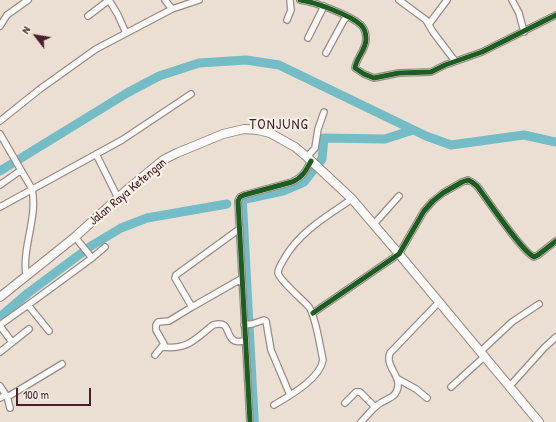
<!DOCTYPE html>
<style>
body{margin:0}
#map{position:relative;width:556px;height:422px;overflow:hidden;background:#eadfd2;font-family:"Patrick Hand",sans-serif}
canvas{display:block}
.north{position:absolute;left:16px;top:16px;width:40px;height:40px;-webkit-text-stroke:3px #f7f3e8;paint-order:stroke;rotate:301deg;font-size:11px;font-weight:700;line-height:16px;text-align:center;color:#4a1f2b}
.north::after{content:'';display:block;margin:auto;width:14px;height:18px;background:#4a1f2b;clip-path:polygon(50% 0,100% 100%,50% 72%,0 100%)}
.scale{position:absolute;left:16px;top:388px;width:75px;height:18px;box-sizing:border-box;border:2px solid #4a1f2b;border-top:0;padding-left:5px;font-size:12px;line-height:14px;white-space:nowrap;color:#4a1f2b;-webkit-text-stroke:3px #f7f3e8;paint-order:stroke}
</style>
<div id="map">
<canvas width="556" height="422"></canvas>
<div class="north">N</div>
<div class="scale">100 m</div>
</div>
<script>
const g = document.querySelector('canvas').getContext('2d');
g.lineJoin = 'round';
function stroke(path, color, width, dash) {
  g.strokeStyle = color;
  g.lineWidth = width;
  g.lineCap = dash ? 'butt' : 'round';
  g.setLineDash(dash || []);
  g.stroke(path);
}
function label(font, color, halo, rows, align = 'center') {
  g.font = font + ' "Patrick Hand",sans-serif';
  g.lineWidth = 4;
  g.setLineDash([]);
  g.textBaseline = 'middle';
  g.strokeStyle = halo;
  g.fillStyle = color;
  for (const [text, x, y, turn = 0] of rows) {
    g.save();
    g.translate(x, y);
    g.rotate((+turn || 0) * Math.PI / 180);
    g.textAlign = isNaN(turn) ? turn : align;
    if (halo) g.strokeText(text, 0, 0);
    g.fillText(text, 0, 0);
    g.restore();
  }
}
const canal = new Path2D(`
 M244 200 256 422`);
const river = new Path2D(`
 M0 171 127 93 159 76 199 63 246 60 279 65 426 136 451 145 524 135 556 142
 M241 200 283 191 304 182 322 159 324 138 385 139 413 130
 M0 317 28 293 91 246 121 228 147 218 227 204`);
const minor = new Path2D(`
 M109 0 118 15 126 33
 M165 0 172 9
 M300 0C315 2 350 15 361 25 364 28 366 34 366 39 366 50 356 58 355 68L364 74 374 78 399 73 431 72 445 65 482 52 556 15
 M399 0 426 20 433 32 455 61
 M512 0 519 13 524 32
 M88 16 109 0
 M287 20 291 10 290 0
 M429 24 447 0
 M0 26 7 15 28 0
 M308 38 324 6
 M326 53 344 20 347 17
 M0 121 40 89 96 49 172 9 199 0
 M0 134 32 189C38 218 22 246 26 275
 M96 154 118 198
 M307 157 315 148 318 129 324 112
 M0 185 21 170
 M0 207 122 140 191 94
 M374 224 399 196
 M75 237 92 258
 M28 305 92 258 105 247
 M192 307 241 279
 M313 313 399 254 424 211 433 201 443 193 462 182 468 180 472 182 477 186C487 199 522 252 534 257L538 255 556 241
 M0 325 28 305 49 331
 M244 325 252 324 264 320 266 321 271 350 290 395
 M0 326 12 342
 M163 347C188 350 195 339 213 325 232 320 224 336 235 341 238 342 242 341 245 341
 M0 352 29 329
 M480 352 512 322 539 304
 M155 355 164 344 156 330V325L158 322 169 321 192 307 175 278 176 275 238 230
 M398 379 416 389 427 398
 M0 386 6 395 9 396 62 364
 M451 387 484 357
 M509 387 544 348 556 337
 M7 396 10 408
 M0 398 6 395
 M345 403 356 392H360L375 407
 M274 405C289 396 320 379 323 360 320 347 316 317 309 307 303 300 280 281 278 273 278 268 282 263 284 259 299 232 327 216 352 199
 M250 422 238 201 240 197 244 195 292 182C302 178 306 171 311 161
 M361 422C367 416 372 409 379 404 384 400 391 399 395 394 406 378 384 368 390 353L439 302`);
const highway = new Path2D(`
 M0 297 75 237 129 188 163 160 177 153 223 134 244 129 258 130 270 133 295 147 307 157 352 199 399 254 539 422`);
const cycleway = new Path2D(`
 M300 0C315 2 350 15 361 25 364 28 366 34 366 39 366 50 356 58 355 68L364 74 374 78 399 73 431 72 445 65 482 52 556 15
 M313 313 399 254 424 211 433 201 443 193 462 182 468 180 472 182 477 186C487 199 522 252 534 257L538 255 556 241
 M250 422 238 201 240 197 244 195 292 182C302 178 306 171 311 161`);
const streetNames = [
 ["Jalan Raya Ketengan",128,192,-40]
];
const quarterNames = [
 ["TONJUNG",279,125]
];
stroke(canal, '#74bdc6', 5.5);
stroke(river, '#74bdc6', 9);
stroke(minor, '#998c88', 8);
stroke(highway, '#998c88', 10);
stroke(minor, '#fcfaf8', 5.5);
stroke(highway, '#fcfaf8', 8);
stroke(cycleway, '#1b5e20', 5);
label('13px', '#4a1f2b', '#f7f3e8', streetNames);
g.letterSpacing = '1px';
label('15px', '#4a1f2b', '#f7f3e8', quarterNames);
g.letterSpacing = '0px';
</script>
